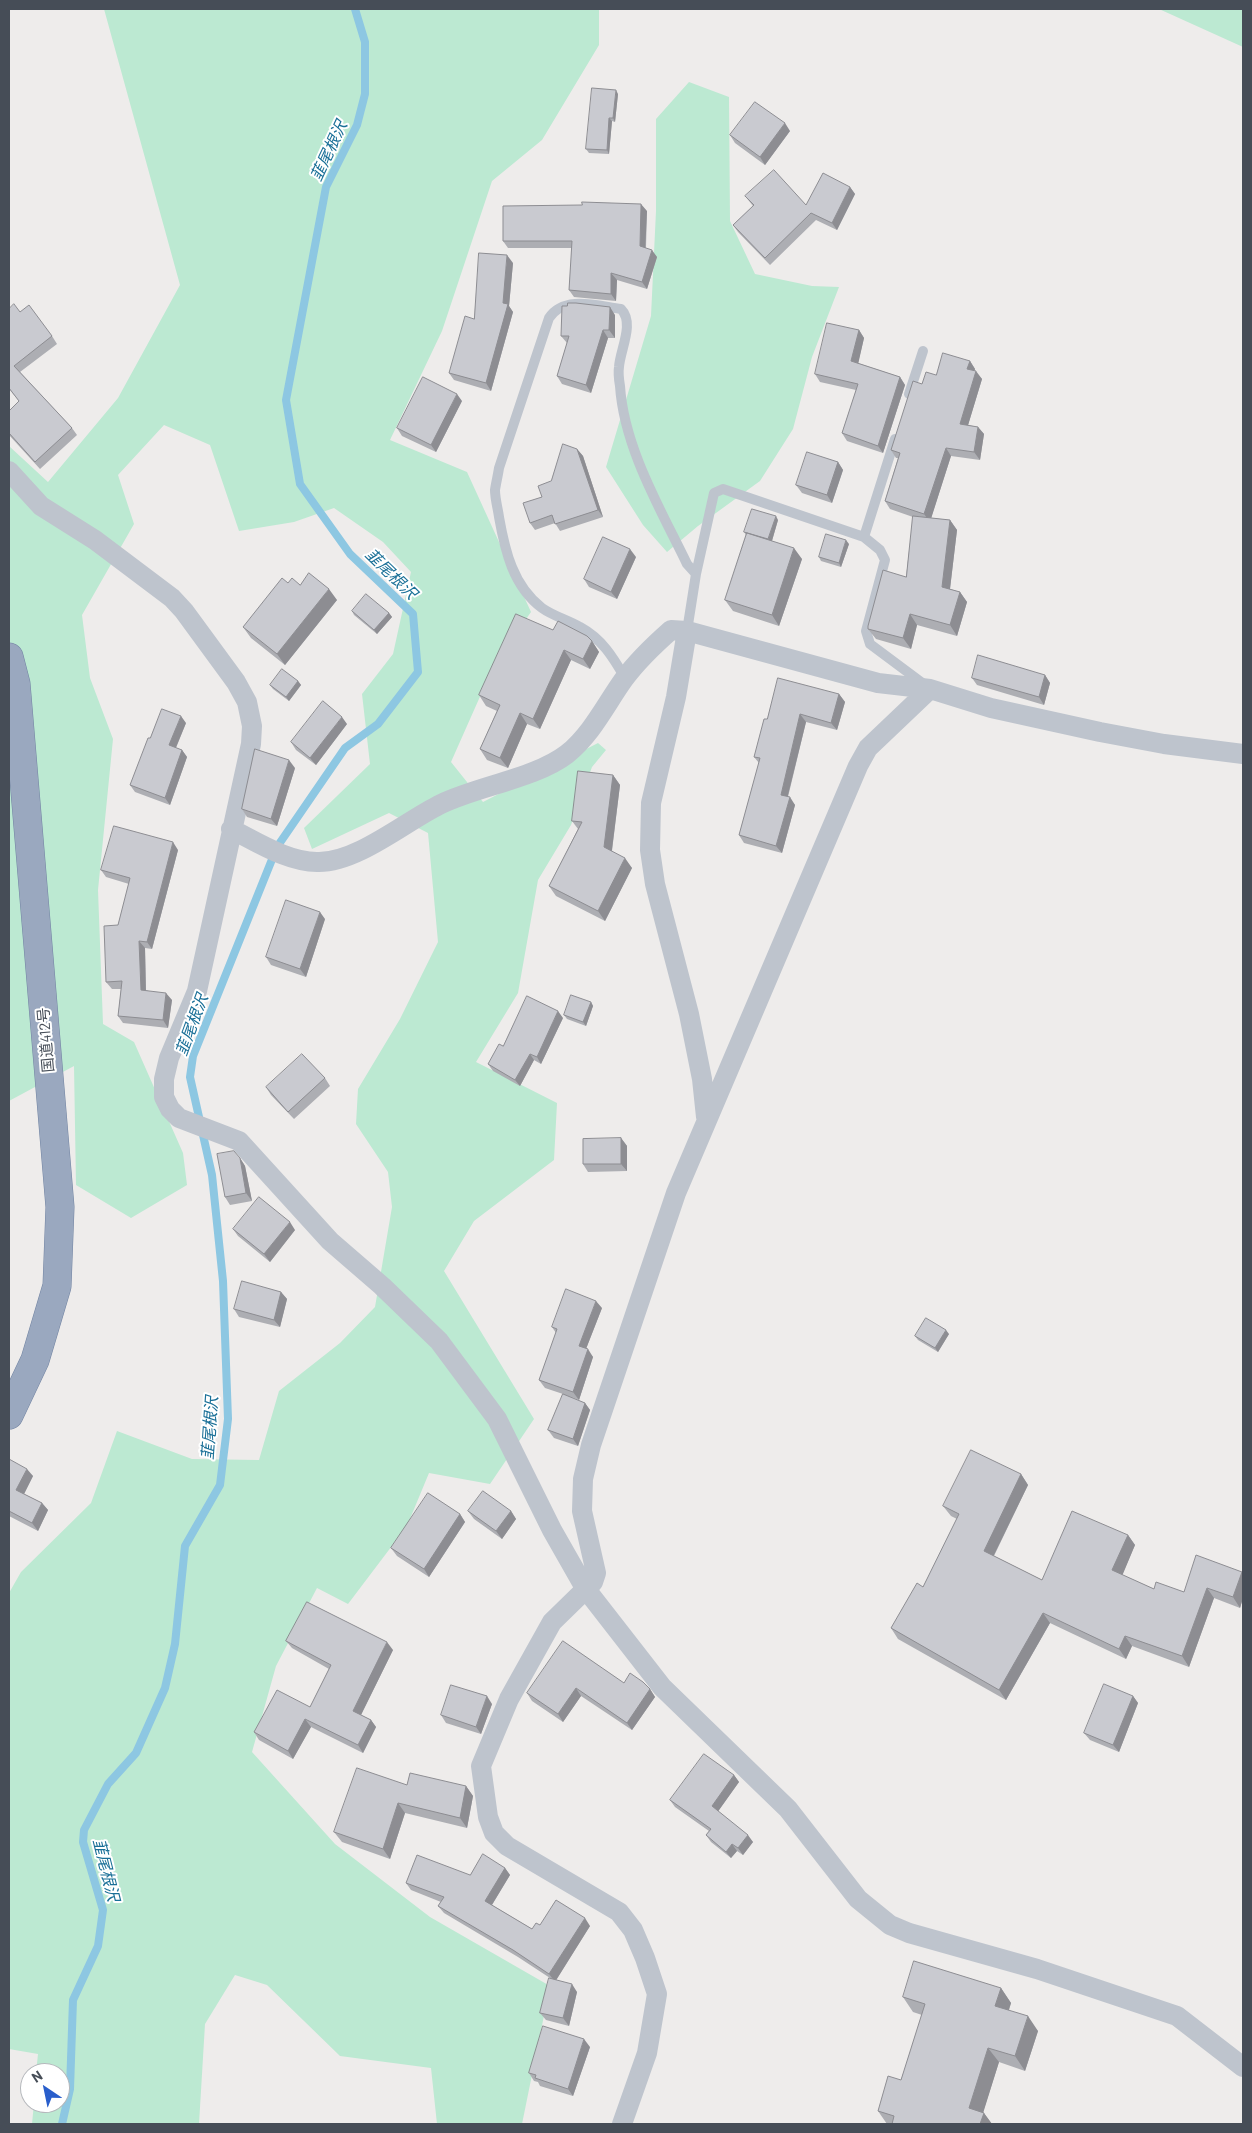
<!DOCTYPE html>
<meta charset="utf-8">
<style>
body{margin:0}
#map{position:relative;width:1252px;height:2133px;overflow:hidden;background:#eeeceb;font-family:Barlow,sans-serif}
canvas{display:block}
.frame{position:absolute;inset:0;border:10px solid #464d57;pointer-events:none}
.north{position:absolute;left:20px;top:2063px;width:50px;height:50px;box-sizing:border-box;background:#fff;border:1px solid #b5b8bc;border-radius:50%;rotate:326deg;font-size:14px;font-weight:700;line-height:20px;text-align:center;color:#464d57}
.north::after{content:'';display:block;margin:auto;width:18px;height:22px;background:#295ecb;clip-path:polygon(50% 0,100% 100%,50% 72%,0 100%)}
</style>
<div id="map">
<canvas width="1252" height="2133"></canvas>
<div class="frame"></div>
<div class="north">N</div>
</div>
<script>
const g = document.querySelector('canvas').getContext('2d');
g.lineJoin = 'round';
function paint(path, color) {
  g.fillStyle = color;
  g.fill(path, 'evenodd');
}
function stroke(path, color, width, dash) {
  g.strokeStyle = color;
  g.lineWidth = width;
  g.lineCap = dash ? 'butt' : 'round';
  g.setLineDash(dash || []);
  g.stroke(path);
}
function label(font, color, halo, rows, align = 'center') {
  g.font = font + ' Barlow,"Noto Sans JP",sans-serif';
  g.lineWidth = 4;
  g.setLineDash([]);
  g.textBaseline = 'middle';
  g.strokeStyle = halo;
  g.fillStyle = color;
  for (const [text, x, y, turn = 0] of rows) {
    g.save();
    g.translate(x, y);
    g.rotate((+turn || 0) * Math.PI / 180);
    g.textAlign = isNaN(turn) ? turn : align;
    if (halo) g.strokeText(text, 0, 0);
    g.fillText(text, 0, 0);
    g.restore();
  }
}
const green = new Path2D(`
 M104 9H599V45L542 140 492 181 442 331 390 440 467 472 531 612 494 665 451 762 483 802 598 743 606 750 592 767 571 825 538 880 518 993 476 1062 557 1103 554 1160 474 1221 444 1271 534 1419 490 1484 429 1473 407 1526 348 1604 317 1588 276 1666 252 1752 335 1844 430 1917 550 1986 522 2124H437L431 2068 340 2056 267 1985 235 1975 205 2024 199 2124H32L34 2103H60V2073H36L38 2054 9 2049V1593L21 1572 91 1503 117 1431 192 1459 259 1460 279 1391 340 1343 375 1307 392 1207 388 1172 356 1124 358 1089 400 1019 438 942 428 833 389 813 312 849 304 828 370 764 362 694 393 654 411 572 383 542 334 508 294 522 239 531 210 445 164 425 118 475 134 524 82 615 90 678 113 739 98 890 103 1024 134 1042 183 1153 187 1185 131 1218 76 1185 74 1066 9 1101V446L48 482 118 398 180 285Z
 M1159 9H1243V47Z
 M689 82 729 97 730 221 755 274 812 286 839 287 812 357 793 429 760 481 698 526 667 552 643 525 606 467 651 316 656 211V119Z`);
const stream = new Path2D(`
 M62 2124 70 2089 73 2000 98 1946 103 1910 83 1842 84 1830 108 1784 136 1753 165 1688 175 1644 185 1546 220 1485 228 1419 223 1281 212 1175 190 1077 193 1056 277 847 345 748 378 724 418 672 413 614 350 554 300 484 286 400 326 187 357 125 365 94V42L355 9`);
const service = new Path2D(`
 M909 394 923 351
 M864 537 880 550 885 560 866 631 870 644 925 685
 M687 631 696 574 714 493 723 489 864 537 895 439
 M625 678C613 657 602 639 580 627 568 620 553 616 542 608 513 586 505 551 499 517 498 509 495 499 495 490 496 483 498 475 499 468L549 318C564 295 597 306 621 309 635 323 620 350 619 367 618 373 619 380 620 386 624 448 661 510 687 564L696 574`);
const minor = new Path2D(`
 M9 471 41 506 95 540 172 598 184 611 236 682 247 702 252 726 251 744 197 991 169 1058 164 1079V1097L170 1109 179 1118 239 1141 330 1241 382 1286 439 1341 497 1419 552 1530 585 1588 662 1687 788 1809 858 1899 890 1925 909 1933 1037 1969 1177 2016 1243 2067
 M687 631 676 697 651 803 650 850 655 884 689 1014 702 1079 706 1117
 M231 829C257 842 289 863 319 862 358 862 406 821 441 804 478 786 536 778 567 754 592 734 606 704 624 679 638 660 654 645 671 630L687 631 878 683 930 689 991 708 1100 732 1164 744 1243 754
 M622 2124 647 2053 657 1994 645 1958 633 1930 619 1912 507 1846 494 1833 488 1817 481 1766 509 1699 552 1622 593 1582 596 1573 582 1511 583 1479 591 1445 676 1193 858 766 868 748 930 689`);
const trunk = new Path2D(`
 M9 657 16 684 60 1207 57 1286 35 1360 9 1415`);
const wall = new Path2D(`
 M618 94 615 122 612 121 609 154 589 153 586 149Z
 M790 131 765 165 735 143 730 135Z
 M850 187 855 194 837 230 816 220 770 265 738 232 733 225 753 206 745 196 806 205Z
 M647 211 646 248 657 257 647 289 617 280 616 301 574 297 569 290 572 248H508L503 241Z
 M513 263 509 306 513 312 491 391 454 380 449 373 474 319Z
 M9 309 20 312 52 336 57 344 20 372 72 428 77 435 40 469 9 435V411L19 401 9 389Z
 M615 315V338H608L591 393 562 384 557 376 567 343 561 336Z
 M859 330 864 338 858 363 900 377 905 385 883 453 847 441 842 433 856 390 820 382 815 374Z
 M970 361 975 369 974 371 982 379 968 425 978 427 984 434 980 460 951 456 931 518 950 520 957 530 950 589 960 592 967 602 957 636 917 625 911 649 876 639 868 629 906 577 913 517 890 509 885 501 898 458H896L891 450 922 384 936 375Z
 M462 401 436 452 402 436 397 428Z
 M577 449 583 456 603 517 560 531 555 523 535 530 530 523 542 497 551 481Z
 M838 462 843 470 832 503 802 493 796 485Z
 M778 520 772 541 802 559 779 626 733 611 725 600 746 535 744 532Z
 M849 544 841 567 821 561 819 557Z
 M636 557 617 599 589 587 584 579Z
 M288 583 300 585 337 600 285 665 251 638 243 627Z
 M352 611 389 613 392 617 377 634 354 615Z
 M553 630 592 641 599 652 590 669 571 660 540 729 527 724 508 768 487 760 480 749 497 711 486 706 479 695Z
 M1045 675 1050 683 1044 705 977 685 972 678Z
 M298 681 301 685 289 701 273 689 270 685Z
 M839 694 845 702 837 730 806 722 788 797 795 805 782 853 744 843 739 835 759 763 754 757 767 719Z
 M186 723 176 748 182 750 187 757 170 805 135 792 130 785 150 738Z
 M347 724 316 765 296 750 291 742Z
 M295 768 277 826 247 817 242 809Z
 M613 775 620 785 612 851 632 868 605 921 556 896 549 886 578 829 572 821Z
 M178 850 152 949 145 948 146 990 172 1000 168 1028 123 1023 118 1016 121 989H112L106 982 118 925 129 884 106 877 101 870Z
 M325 919 306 977 271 965 266 957Z
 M591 1002 593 1006 586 1026 567 1019 564 1015Z
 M563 1018 541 1064 534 1060 520 1086 493 1071 488 1064 503 1046Z
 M325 1078 330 1086 294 1119 271 1095 266 1087Z
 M621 1138 627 1146V1171L588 1172 583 1164Z
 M240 1158 245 1166 252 1201 230 1205 225 1197Z
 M233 1229 295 1230 270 1262 238 1236Z
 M281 1292 287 1299 280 1327 239 1317 234 1309Z
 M602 1308 586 1349 593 1357 579 1400 569 1396 585 1403 590 1410 578 1446 554 1438 548 1430 563 1394 545 1388 539 1380 556 1333 552 1327Z
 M949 1334 938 1352 918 1340 915 1336Z
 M9 1459 33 1476 24 1494 42 1503 48 1510 38 1531 9 1516Z
 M1021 1474 1028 1485 994 1556 1042 1580 1128 1535 1135 1545 1122 1575 1154 1589 1184 1592 1242 1572 1243 1573V1598L1240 1608 1214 1598 1189 1667 1132 1646 1126 1659 1050 1623 1006 1700 898 1639 891 1628 923 1587 957 1519 951 1516 943 1506Z
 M468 1511H511L516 1519 502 1539 474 1519Z
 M460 1514 465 1522 429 1577 397 1556 391 1548Z
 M286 1641 393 1650 361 1715 371 1720 376 1727 363 1753 311 1727 293 1759 259 1740 254 1732 310 1707 329 1669 292 1648Z
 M624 1683 650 1689 655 1697 632 1730 581 1696 563 1722 532 1701 527 1693Z
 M1133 1696 1138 1703 1119 1752 1090 1740 1084 1733Z
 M492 1704 481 1734 446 1723 441 1715Z
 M734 1775 739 1782 718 1811 753 1842 743 1855 737 1851 731 1858 711 1842 706 1835 709 1831 675 1807 670 1800Z
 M407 1785 466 1786 473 1796 467 1828 405 1813 390 1859 342 1842 334 1832Z
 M505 1868 510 1875 492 1905 532 1929 540 1925 590 1926 556 1980 577 1992 569 2026 546 2020 540 2013 550 1978 518 1957 444 1913 438 1906 441 1902 411 1890 406 1883 470 1875Z
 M1001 1988 1011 2003 1009 2010 1038 2031 1025 2071 999 2062 983 2112 992 2124H887L878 2111 901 2080 922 2015 913 2012 903 1997Z
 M590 2047 573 2096 540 2086 538 2082 534 2081 529 2073Z`);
const shadedWall = new Path2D(`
 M616 90 618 94 615 122 613 118Z
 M609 118 612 121 609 154 607 150Z
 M785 123 790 131 765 165 760 157Z
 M850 187 855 194 837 230 832 223Z
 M641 204 647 211 645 254 640 246Z
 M652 250 657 257 647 289 642 282Z
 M507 255 513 263 509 306 513 312 491 391 486 383 503 303Z
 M611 273 617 280 616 301 611 294Z
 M610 307 615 315V338L609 330Z
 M603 330 608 338 591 393 586 385Z
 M859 330 864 338 857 369 851 361Z
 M970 361 975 369 973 376 967 369Z
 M976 371 982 379 966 432 960 424Z
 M900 377 905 385 883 453 878 446Z
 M457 394 462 401 436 452 431 445Z
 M978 427 984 434 980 460 974 452Z
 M946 448 951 456 930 522 924 514Z
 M577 449 583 456 603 517 598 510Z
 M838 462 843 470 832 503 827 495Z
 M776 516 778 520 771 544 768 540Z
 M950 520 957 530 949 597 942 587Z
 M846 540 849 544 841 567 839 563Z
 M794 548 802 559 779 626 772 615Z
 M630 549 636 557 617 599 611 592Z
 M329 589 337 600 285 665 277 654Z
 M960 592 967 602 957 636 950 625Z
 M389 613 392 617 377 634 374 630Z
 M910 614 917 625 911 649 903 638Z
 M592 641 599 652 590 669 583 659Z
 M564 650 571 660 540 729 533 719Z
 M1045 675 1050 683 1044 705 1039 697Z
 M298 681 301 685 289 701 286 697Z
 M839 694 845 702 837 730 831 723Z
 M520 713 527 724 508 768 500 758Z
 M800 714 806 722 786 803 781 795Z
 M181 716 186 723 174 752 169 745Z
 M342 717 347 724 316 765 310 758Z
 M182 750 187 757 170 805 165 798Z
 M289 760 295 768 277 826 271 819Z
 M613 775 620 785 611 857 604 847Z
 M790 797 795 805 782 853 776 846Z
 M173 842 178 850 152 949 147 942Z
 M625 858 632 868 605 921 598 911Z
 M320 912 325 919 306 977 300 969Z
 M139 941 145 948 146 997 141 990Z
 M166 993 172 1000 168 1028 163 1020Z
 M591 1002 593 1006 586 1026 583 1022Z
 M558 1011 563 1018 541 1064 537 1057Z
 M530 1054 534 1060 520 1086 515 1080Z
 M621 1138 627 1146V1171L621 1164Z
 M240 1158 245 1166 252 1201 246 1193Z
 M290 1222 295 1230 270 1262 264 1254Z
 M281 1292 287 1299 280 1327 274 1320Z
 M596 1301 602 1308 584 1354 579 1346Z
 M946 1330 949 1334 938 1352 935 1348Z
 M588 1349 593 1357 579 1400 573 1392Z
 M585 1403 590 1410 578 1446 573 1439Z
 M27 1469 33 1476 22 1498 16 1490Z
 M1021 1474 1028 1485 991 1561 984 1551Z
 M42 1503 48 1510 38 1531 32 1523Z
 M511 1511 516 1519 502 1539 496 1531Z
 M460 1514 465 1522 429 1577 424 1569Z
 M1128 1535 1135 1545 1120 1581 1112 1570Z
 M1242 1572 1243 1573V1598L1240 1608 1233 1597Z
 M1207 1588 1214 1598 1189 1667 1182 1656Z
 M1043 1613 1050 1623 1006 1700 999 1690Z
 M1125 1636 1132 1646 1126 1659 1119 1649Z
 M387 1642 393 1650 359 1719 353 1711Z
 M576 1688 581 1696 563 1722 558 1714Z
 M650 1689 655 1697 632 1730 627 1723Z
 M487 1696 492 1704 481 1734 476 1727Z
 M1133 1696 1138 1703 1119 1752 1113 1745Z
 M305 1719 311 1727 293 1759 288 1751Z
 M371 1720 376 1727 363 1753 358 1745Z
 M734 1775 739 1782 717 1813 712 1806Z
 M466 1786 473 1796 467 1828 460 1818Z
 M398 1803 405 1813 390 1859 383 1849Z
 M748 1835 753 1842 743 1855 738 1848Z
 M732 1844 737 1851 731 1858 726 1852Z
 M505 1868 510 1875 490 1908 485 1901Z
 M585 1918 590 1926 555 1982 549 1974Z
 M572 1984 577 1992 569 2026 563 2018Z
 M1001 1988 1011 2003 1005 2021 995 2006Z
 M1028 2016 1038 2031 1025 2071 1015 2056Z
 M584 2039 590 2047 573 2096 568 2089Z
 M988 2048 999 2062 980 2123 969 2108Z
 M984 2113 992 2124H980Z`);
const building = new Path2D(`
 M592 88 616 90 613 118H609L607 150 586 149Z
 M755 102 785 123 760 157 730 135Z
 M774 170 806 205 823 173 850 187 832 223 811 213 765 258 733 225 754 205 745 196Z
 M582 202 641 204 640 246 652 250 642 282 611 273V294L569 290 572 241H503V206L582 205Z
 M479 253 507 255 503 303 508 304 486 383 449 373 465 316 474 319Z
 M568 303H576L610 307 609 330H603L586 385 557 376 569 336H561L562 306H567Z
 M14 304 20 312 29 305 52 336 14 366 72 428 35 462 9 433V411L19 401 9 388V309Z
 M827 323 859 330 851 361 900 377 878 446 842 433 858 384 815 374Z
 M943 353 970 361 967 369 976 371 960 424 978 427 974 452 946 448 924 514 885 501 900 453 891 450 913 381 922 384 926 372 936 375Z
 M423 377 457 394 431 445 397 428Z
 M563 444 577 449 598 510 555 524 552 515 530 523 523 503 542 497 538 486 551 481Z
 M807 452 838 462 827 495 796 485Z
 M752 509 776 516 768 539 744 532Z
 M913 516 950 520 942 587 960 592 950 625 910 614 903 638 868 629V626L883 570 906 577Z
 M747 533 794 548 772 615 725 600Z
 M826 534 846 540 839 563 819 557Z
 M603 537 630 549 611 592 584 579Z
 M309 573 329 589 277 654 243 627 282 578 288 583 292 578 300 585Z
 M366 594 389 613 374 630 352 611Z
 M516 614 553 630 558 621 587 636 592 641 583 659 564 650 533 719 520 713 500 758 480 749 500 705 479 695Z
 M978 655 1045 675 1039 697 972 678Z
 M282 669 298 681 286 697 270 685Z
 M778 678 839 694 831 723 800 714 781 795 790 797 776 846 739 835 760 758 754 757 764 719H767Z
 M323 701 342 717 310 758 291 742Z
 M162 709 181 716 169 745 182 750 165 798 130 785 148 738H150Z
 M255 749 289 760 271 819 242 809Z
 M578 771 613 775 604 847 625 858 598 911 549 886 582 822 572 821Z
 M114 826 173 842 147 942 139 941 141 990 166 993 163 1020 118 1016 122 981 106 982 104 926 118 925 130 878 101 870Z
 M286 900 320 912 300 969 266 957Z
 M571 995 591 1002 583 1022 564 1015Z
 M527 996 558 1011 537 1057 530 1054 515 1080 488 1064 499 1044 503 1046Z
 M302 1054 325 1078 288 1112 266 1087Z
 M621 1138V1164H583V1139Z
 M234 1151 240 1158 246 1193 225 1197 217 1154Z
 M259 1197 290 1222 264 1254 233 1229Z
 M242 1281 281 1292 274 1320 234 1309Z
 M566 1289 596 1301 579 1346 588 1349 573 1392 539 1380 557 1329 552 1327Z
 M926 1318 946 1330 935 1348 915 1336Z
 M563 1394 585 1403 573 1439 548 1430Z
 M971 1450 1021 1474 984 1551 1042 1580 1072 1511 1128 1535 1112 1570 1154 1589 1156 1582 1184 1592 1196 1555 1242 1572 1233 1597 1207 1588 1182 1656 1125 1636 1119 1649 1043 1613 999 1690 891 1628 917 1583 923 1587 959 1514 943 1506Z
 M9 1459 27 1469 16 1490 42 1503 32 1523 9 1511Z
 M483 1491 511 1511 496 1531 468 1511Z
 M428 1493 460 1514 424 1569 391 1548Z
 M307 1602 387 1642 353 1711 371 1720 358 1745 305 1719 288 1751 254 1732 277 1690 310 1707 331 1665 286 1641Z
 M563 1641 624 1683 630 1673 643 1682 650 1689 627 1723 576 1688 558 1714 527 1693Z
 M1104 1684 1133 1696 1113 1745 1084 1733Z
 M451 1685 487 1696 476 1727 441 1715Z
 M704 1754 734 1775 712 1806 748 1835 738 1848 732 1844 726 1852 706 1835 711 1829 670 1800Z
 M357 1768 407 1785 410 1773 466 1786 460 1818 398 1803 383 1849 334 1832Z
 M483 1854 505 1868 485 1901 532 1929 536 1923 540 1925 556 1900 585 1918 549 1974 513 1950 438 1906 444 1897 406 1883 417 1855 470 1875Z
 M914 1961 1001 1988 995 2006 1028 2016 1015 2056 988 2048 969 2108 984 2113 980 2124H892L894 2116 878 2111 888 2076 901 2080 925 2004 903 1997Z
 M549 1978 572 1984 563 2018 540 2013Z
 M543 2026 584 2039 568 2089 535 2078 536 2075 529 2073Z`);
const streetNames = [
 ["国道412号",46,1040,-95]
];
const waterNames = [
 ["韮尾根沢",329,151,-65],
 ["韮尾根沢",391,574,44],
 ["韮尾根沢",192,1025,-70],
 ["韮尾根沢",210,1428,-86],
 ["韮尾根沢",106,1870,76]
];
paint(green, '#bce9d2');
stroke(stream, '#8dc7e2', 8);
stroke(trunk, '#7284a2', 29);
stroke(service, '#bec4cd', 10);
stroke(minor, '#bec4cd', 20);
stroke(trunk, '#9aa8bf', 28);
paint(wall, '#adaeb3');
paint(shadedWall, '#8d8d92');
paint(building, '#c9cad0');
stroke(building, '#8d8d92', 1);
label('15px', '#464d57', '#fff', streetNames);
label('italic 16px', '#196f97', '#fff', waterNames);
</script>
